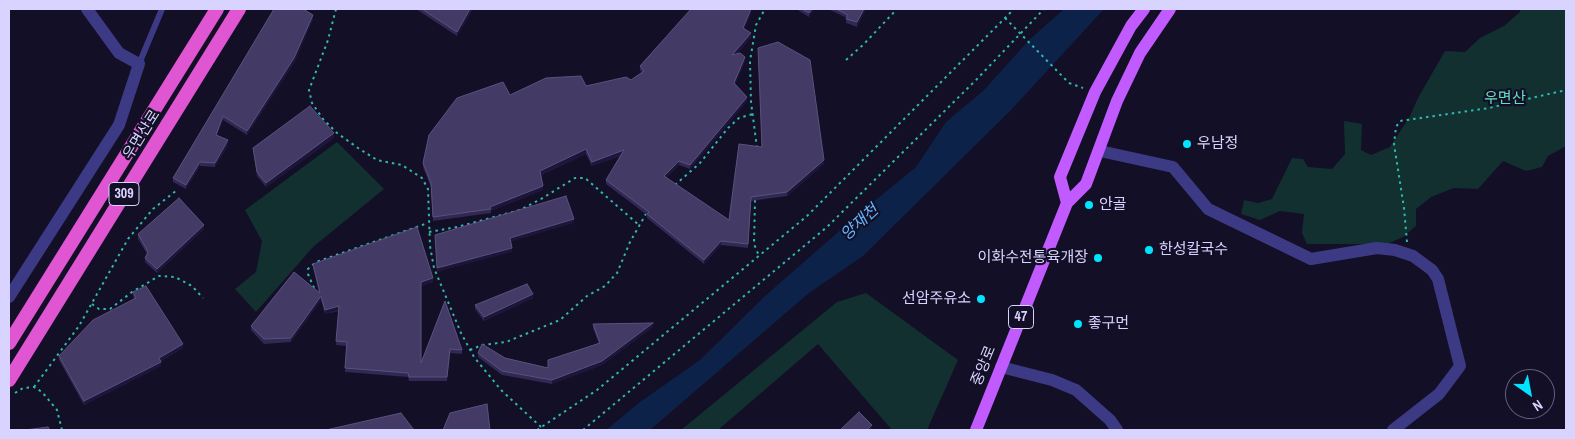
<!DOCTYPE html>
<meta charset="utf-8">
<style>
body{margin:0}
#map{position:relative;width:1575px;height:439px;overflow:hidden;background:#130f26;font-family:"Archivo Narrow",sans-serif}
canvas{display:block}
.frame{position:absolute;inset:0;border:10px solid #d9d4ff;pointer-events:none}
.north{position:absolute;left:1505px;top:369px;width:50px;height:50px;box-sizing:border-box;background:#130f26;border:1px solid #625e7d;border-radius:50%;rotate:147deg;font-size:14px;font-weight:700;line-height:20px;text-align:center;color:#d9d4ff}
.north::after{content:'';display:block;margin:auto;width:18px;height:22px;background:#00e5ff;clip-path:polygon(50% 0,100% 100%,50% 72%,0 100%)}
</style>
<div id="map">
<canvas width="1575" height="439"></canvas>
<div class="frame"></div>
<div class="north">N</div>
</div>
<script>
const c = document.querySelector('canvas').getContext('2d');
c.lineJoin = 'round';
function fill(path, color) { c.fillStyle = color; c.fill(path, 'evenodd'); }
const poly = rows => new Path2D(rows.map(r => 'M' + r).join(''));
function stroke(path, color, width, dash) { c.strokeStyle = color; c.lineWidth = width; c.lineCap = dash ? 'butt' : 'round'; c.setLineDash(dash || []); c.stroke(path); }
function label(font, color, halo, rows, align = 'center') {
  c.font = font + ' "Archivo Narrow","Noto Sans KR",sans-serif'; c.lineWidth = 4.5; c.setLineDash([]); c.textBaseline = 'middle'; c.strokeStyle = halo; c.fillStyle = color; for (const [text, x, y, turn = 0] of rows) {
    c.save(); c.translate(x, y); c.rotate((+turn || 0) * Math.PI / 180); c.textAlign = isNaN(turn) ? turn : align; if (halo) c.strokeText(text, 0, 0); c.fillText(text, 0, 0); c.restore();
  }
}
const green = poly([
 [1520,9,1566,9,1566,146,1548,156,1542,167,1526,171,1503,161,1478,189,1454,188,1431,197,1416,209,1416,226,1403,237,1387,244,1307,244,1302,233,1304,214,1280,211,1260,220,1241,214,1244,200,1258,203,1272,199,1292,158,1303,159,1308,167,1332,169,1345,154,1344,121,1362,124,1361,150,1371,155,1390,147,1410,116,1418,98,1445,51,1465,52,1480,38,1504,26,1520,12],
 [337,142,384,189,313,247,256,312,235,289,256,272,262,241,245,210],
 [866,293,958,360,927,430,892,430,818,344,718,430,681,430,837,302]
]);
const water = poly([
 [1064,9,1104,9,1012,109,863,256,809,293,650,430,606,430,640,402,700,360,765,296,861,212,916,167,946,122,983,91,1029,40]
]);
const path = poly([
 [336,9,328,40,309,90,312,103,323,119,337,133,358,148,377,160,402,165,422,178,428,189,430,246,434,268,461,333,474,357,501,390,541,427],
 [846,60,864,44,897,9],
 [1069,83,1083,88],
 [757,148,751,102,750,61,756,25,765,9],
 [675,185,700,163,728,128,739,118,753,114],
 [755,200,754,244,759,256],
 [429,232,457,227,520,210,541,199,575,178,585,178,639,225],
 [1407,242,1404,208,1394,144,1396,127,1400,121,1489,108,1566,90],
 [314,288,308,274,308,269,316,262,428,223],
 [92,304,99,309,110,309,132,292,159,276,175,277,192,286,203,298],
 [470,350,482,345,506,342,560,320,587,296,605,286,617,273,630,242,647,212],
 [34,387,79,326,128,239,153,209,177,190],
 [15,393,23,388,34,387,42,392,57,410,62,430],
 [537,430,597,390,807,216,1014,9],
 [583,430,827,227,976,80,1044,9]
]);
const service = poly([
 [139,64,162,9]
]);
const minor = poly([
 [1100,151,1173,167,1208,209,1311,259,1377,248,1395,250,1413,256,1432,270,1438,279,1460,366,1439,394,1393,430],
 [9,297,119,125,139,64,119,53,87,9],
 [1001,367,1052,380,1076,390,1110,420,1117,430]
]);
const primary = poly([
 [1067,203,1060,177,1095,92,1131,26,1144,9],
 [976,430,1067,203,1086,184,1117,101,1140,53,1170,9]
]);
const trunk = poly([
 [9,343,217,9],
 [9,380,239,9]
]);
const pathBridge = poly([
 [1005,18,1069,83]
]);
const wall = poly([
 [274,9,313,19,294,63,247,135,223,120,217,135,228,145,215,167,200,166,186,189,173,182,173,178],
 [416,9,473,9,457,36],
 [796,9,814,9,809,17],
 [828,9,866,9,857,27,846,23,847,18],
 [751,13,744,29,751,37,737,54,745,61,735,84,747,101,690,169,679,165,666,178,729,220,739,144,824,164,787,196,751,201,748,248,721,245,704,264,647,218,647,215,606,184,606,180,620,156,592,166,586,154,541,175,543,190,491,211,491,213,433,221,431,187,423,167,423,163,510,95,631,80,642,73,640,70,640,66],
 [334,138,266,187,257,176,253,148],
 [204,229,157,273,145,262,145,258,147,254,138,239,138,234],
 [313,264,433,282,421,286,421,363,445,301,462,350,462,354,450,353,447,381,409,381,408,377,345,372,346,346,336,345,339,311,325,314,321,300,291,342,264,344,251,330,251,326,319,292,313,268],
 [133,292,183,348,161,361,161,366,84,405,59,360,59,356,134,299,133,296],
 [533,298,484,321,475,309,475,305],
 [593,324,653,327,602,365,552,384,502,375,478,357,478,353,505,358,548,368,599,344,593,328]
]);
const shadedWall = poly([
 [470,9,473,9,457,36,457,32],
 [751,9,751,13,743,32,743,28],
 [812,9,814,9,809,17,809,13],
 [864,9,866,9,857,27,857,22],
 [313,15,313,19,294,63,247,135,247,131],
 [751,33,751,37,732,60,732,55],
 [745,57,745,61,734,87,734,83],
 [747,97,747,101,690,169,690,165],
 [223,116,223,120,216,139,216,135],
 [334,133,334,138,266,187,266,183],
 [228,140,228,145,215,167,215,163],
 [586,149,586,154,540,175,540,171],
 [624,150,624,154,592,166,592,162],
 [824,160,824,164,787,196,787,192],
 [679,161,679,165,664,180,664,176],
 [200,162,200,166,186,189,186,185],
 [543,186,543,190,491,211,490,207],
 [574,219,574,223,510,242,510,238],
 [204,225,204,229,157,273,157,269],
 [721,241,721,245,704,264,704,260],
 [512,248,512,252,437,272,437,268],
 [433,278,433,282,421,286,421,282],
 [533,294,533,298,484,321,484,317],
 [321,296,321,300,291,342,291,338],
 [339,306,339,310,325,314,325,310],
 [653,323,653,327,602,365,552,384,552,380],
 [183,344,183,348,159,362,159,358],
 [161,362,161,366,84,405,84,401],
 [872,425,872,430,867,430]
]);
const building = poly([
 [274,9,303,9,313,15,294,58,247,131,223,116,216,135,228,140,215,163,200,162,186,185,173,178,274,9],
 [422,9,470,9,457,32,422,9],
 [691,9,751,9,743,28,751,33,732,55,740,53,745,57,734,83,747,97,690,165,679,161,664,176,729,220,739,144,762,147,758,48,778,42,810,60,824,160,787,192,751,197,748,244,721,241,704,260,647,214,649,212,606,180,624,150,592,162,586,149,540,171,543,186,490,207,491,209,433,217,431,183,423,163,429,135,457,98,503,82,510,95,546,78,581,76,586,86,626,77,631,80,644,71,640,66,691,9],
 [802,9,812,9,809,13,802,9],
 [836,9,864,9,857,22,846,19,848,15,836,9],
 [310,106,334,133,266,183,257,172,253,148,310,106],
 [566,196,574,219,510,238,512,248,437,268,435,235,566,196],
 [179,198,204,225,157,269,145,258,148,252,138,234,179,198],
 [417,227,433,278,421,282,421,363,445,301,462,350,450,349,447,377,409,377,408,373,345,368,347,342,336,341,339,306,325,310,321,296,291,338,264,339,251,326,294,272,320,293,313,264,417,227],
 [527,284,533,294,484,317,475,305,527,284],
 [146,286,183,344,159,358,161,362,84,401,59,356,93,320,136,298,133,292,146,286],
 [653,323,602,361,552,380,502,371,478,353,482,344,505,358,548,368,548,360,600,343,593,324,653,323],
 [487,404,490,430,418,430,443,430,450,413,487,404],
 [859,412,872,425,867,430,840,430,859,412],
 [401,413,414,430,326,430,401,413],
 [48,427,50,430,25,430,48,427]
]);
const markers = [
 [1187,144,5,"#00e5ff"],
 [1089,205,5,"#00e5ff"],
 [1149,250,5,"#00e5ff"],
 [1098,258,5,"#00e5ff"],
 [981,299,5,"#00e5ff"],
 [1078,324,5,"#00e5ff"]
];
const shields = [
 [124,194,30],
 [1021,317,25]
];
const shieldNames = [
 ["309",124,194],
 ["47",1021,317]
];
const parkNames = [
 ["우면산",1505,99]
];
const streetNames = [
 ["우면산로",142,135,-58],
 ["중앙로",984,366,-68]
];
const poiNames = [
 ["우남정",1197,144],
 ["안골",1099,205],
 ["한성칼국수",1159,250],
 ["이화수전통육개장",1088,258,"right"],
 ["선암주유소",971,299,"right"],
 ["좋구먼",1088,324]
];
const waterNames = [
 ["양재천",860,223,-42]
];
fill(green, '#12302f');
fill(water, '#0c2248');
stroke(path, '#2fb8b0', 2, [2.5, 4]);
stroke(service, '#3d3a85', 6);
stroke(minor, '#3d3a85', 12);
stroke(primary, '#c25bff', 12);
stroke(trunk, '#e055d1', 14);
stroke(pathBridge, '#2fb8b0', 2, [2.5, 4]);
fill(wall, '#312854');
fill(shadedWall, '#1d163a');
fill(building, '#433a66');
stroke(building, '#5a527e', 1);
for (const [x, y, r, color] of markers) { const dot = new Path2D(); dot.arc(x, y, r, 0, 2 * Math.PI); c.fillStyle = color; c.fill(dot); stroke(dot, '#130f26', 2); }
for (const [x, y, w] of shields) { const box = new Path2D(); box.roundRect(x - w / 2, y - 11.5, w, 23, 4); c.fillStyle = '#130f26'; c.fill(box); stroke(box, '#d9d4ff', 1); }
label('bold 14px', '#d9d4ff', null, shieldNames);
label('15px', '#5fe0c0', '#130f26', parkNames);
label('15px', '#d9d4ff', '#130f26', streetNames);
label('15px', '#d9d4ff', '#130f26', poiNames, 'left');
label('italic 16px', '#62b6ff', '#130f26', waterNames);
</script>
